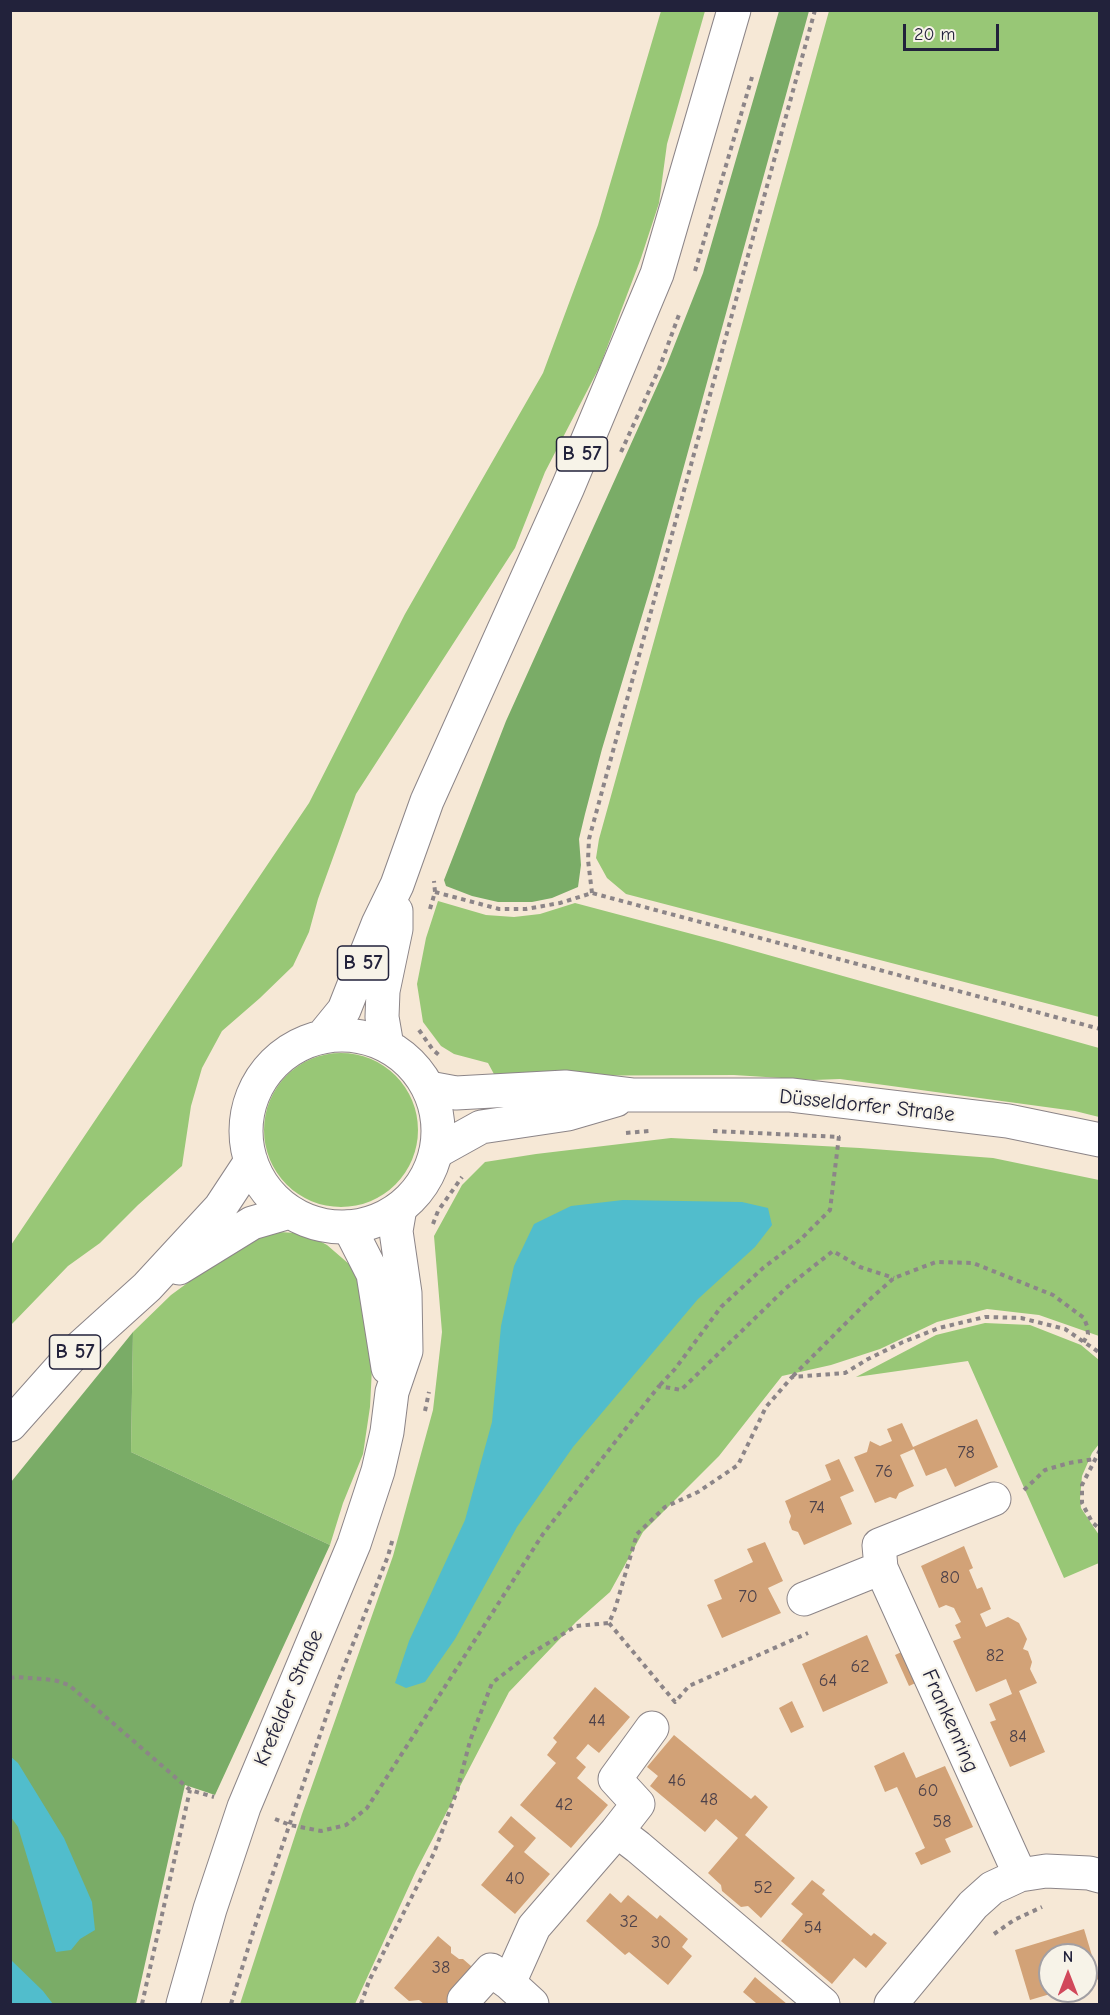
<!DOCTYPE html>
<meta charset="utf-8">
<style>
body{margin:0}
#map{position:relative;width:1110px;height:2015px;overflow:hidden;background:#f6e8d6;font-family:"Comic Neue",sans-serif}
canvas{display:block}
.frame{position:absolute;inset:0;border:12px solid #22223b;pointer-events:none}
.north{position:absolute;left:1038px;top:1943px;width:60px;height:60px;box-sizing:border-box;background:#f7f3e8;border:2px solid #a29fa3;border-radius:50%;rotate:0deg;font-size:16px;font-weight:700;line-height:24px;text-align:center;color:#22223b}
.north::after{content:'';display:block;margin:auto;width:21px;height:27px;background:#d1495b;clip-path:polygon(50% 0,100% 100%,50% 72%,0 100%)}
.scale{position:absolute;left:903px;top:24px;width:96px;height:27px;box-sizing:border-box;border:3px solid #22223b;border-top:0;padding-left:8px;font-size:18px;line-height:21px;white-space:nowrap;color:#22223b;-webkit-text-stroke:4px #f7f3e8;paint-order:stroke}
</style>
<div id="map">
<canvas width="1110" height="2015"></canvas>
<div class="frame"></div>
<div class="north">N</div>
<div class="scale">20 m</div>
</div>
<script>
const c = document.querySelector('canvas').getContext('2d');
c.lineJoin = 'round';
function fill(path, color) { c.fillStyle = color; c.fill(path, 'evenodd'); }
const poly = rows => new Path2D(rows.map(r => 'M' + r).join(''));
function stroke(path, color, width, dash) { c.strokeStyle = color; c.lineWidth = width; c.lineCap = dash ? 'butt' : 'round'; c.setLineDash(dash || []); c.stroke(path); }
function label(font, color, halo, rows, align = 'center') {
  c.font = font + ' "Comic Neue",sans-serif'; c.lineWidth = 4.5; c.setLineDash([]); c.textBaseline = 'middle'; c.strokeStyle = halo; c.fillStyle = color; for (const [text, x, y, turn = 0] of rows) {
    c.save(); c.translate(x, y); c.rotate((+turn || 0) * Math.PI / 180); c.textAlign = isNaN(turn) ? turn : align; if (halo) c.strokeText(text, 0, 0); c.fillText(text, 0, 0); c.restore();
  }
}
const green = poly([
 [661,11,705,11,667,144,659,203,641,258,600,366,545,472,515,548,356,794,318,899,309,932,293,966,260,998,222,1031,202,1068,191,1106,182,1166,138,1205,100,1243,68,1266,11,1325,11,1245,309,803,405,614,543,373,598,225],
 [829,11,1099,11,1099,1017,626,894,607,878,596,858,599,839],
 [438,901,486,915,514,917,540,914,575,903,722,942,1099,1048,1099,1117,1075,1111,840,1079,813,1080,734,1075,495,1076,488,1063,454,1054,441,1046,423,1022,417,984,426,938],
 '264 1130a77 77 0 1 1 154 0a77 77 0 1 1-154 0Z',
 [671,1138,860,1148,993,1158,1099,1180,1099,1336,1039,1315,987,1309,937,1322,880,1349,831,1365,782,1376,719,1456,643,1532,610,1592,576,1622,509,1692,416,1871,355,2004,240,2004,302,1814,393,1556,433,1410,442,1332,434,1236,462,1185,485,1162,536,1154],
 [279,1232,296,1233,314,1238,327,1245,349,1264,358,1277,373,1348,370,1407,363,1454,343,1503,330,1545,131,1452,133,1332,171,1295,227,1254,255,1236],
 [985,1323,1030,1325,1081,1345,1099,1360,1099,1444,1092,1453,1082,1476,1080,1499,1081,1508,1099,1535,1099,1563,1064,1578,968,1361,856,1377,936,1335]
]);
const forest = poly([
 [779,11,809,11,653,579,602,749,585,814,579,839,581,865,578,887,552,898,532,902,498,902,472,896,446,886,444,880,506,721,667,364,703,273],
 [133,1332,131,1452,330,1545,215,1795,185,1785,136,2004,11,2004,11,1482]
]);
const water = poly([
 [623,1200,742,1202,768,1208,772,1225,755,1247,698,1299,573,1447,517,1527,455,1639,425,1682,406,1688,395,1683,409,1641,465,1520,492,1422,501,1326,514,1266,534,1224,571,1206],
 [10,1756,18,1763,64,1838,92,1902,95,1930,80,1939,71,1950,56,1952,18,1827,11,1817],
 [10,1959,43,1991,53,2004,11,2004]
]);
const building = poly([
 [977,1419,998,1467,955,1487,946,1468,926,1476,914,1449,900,1455,914,1486,899,1493,896,1499,890,1497,875,1503,854,1457,867,1452,870,1441,880,1446,892,1441,887,1429,902,1423,913,1447],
 [839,1459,854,1491,840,1497,852,1524,804,1545,798,1532,792,1530,789,1522,791,1516,785,1501,831,1480,825,1465],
 [765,1542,783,1581,768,1588,781,1613,722,1638,707,1605,722,1599,714,1580,753,1562,747,1549],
 [964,1546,973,1568,969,1570,977,1589,982,1587,991,1609,980,1614,986,1627,1008,1617,1019,1623,1027,1639,1023,1649,1028,1651,1032,1662,1030,1669,1037,1683,1019,1691,1045,1752,1010,1767,990,1722,996,1720,989,1704,1012,1694,1006,1679,976,1692,953,1641,961,1638,955,1625,961,1622,954,1608,946,1605,939,1608,921,1566],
 [867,1635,888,1683,823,1712,802,1664],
 [908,1649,922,1680,909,1686,895,1655],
 [595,1687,630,1717,599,1753,588,1744,576,1758,586,1767,577,1778,608,1805,571,1848,520,1805,556,1763,547,1755,557,1742,553,1738],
 [792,1701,804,1727,791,1733,779,1708],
 [674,1735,751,1799,755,1795,768,1807,745,1835,795,1878,761,1918,748,1906,741,1907,722,1891,721,1885,708,1873,738,1838,716,1819,705,1832,650,1786,658,1776,647,1767],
 [904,1752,916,1778,945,1766,973,1827,945,1839,951,1852,921,1865,915,1853,925,1848,897,1787,885,1792,874,1766],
 [511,1816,536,1838,524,1852,550,1874,515,1914,481,1885,514,1846,498,1832],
 [812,1880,825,1890,822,1894,846,1915,871,1936,874,1933,887,1943,866,1968,854,1958,832,1984,781,1941,803,1914,791,1904],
 [610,1893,621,1903,628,1895,657,1919,660,1915,688,1939,682,1947,692,1956,668,1985,629,1952,625,1955,586,1921],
 [1084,1929,1099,1979,1086,1983,1086,1955,1050,1955,1050,1991,1057,1992,1030,2000,1015,1950],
 [438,1936,451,1947,451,1953,459,1959,463,1959,471,1966,472,1970,457,2004,424,2004,419,2000,409,2001,394,1988],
 [755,1977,763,1984,787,2004,755,2004,756,2003,743,1992]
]);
const path = poly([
 [695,271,752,77],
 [621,452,659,369,680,312],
 [435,892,499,909,526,909,560,903,592,893,1100,1029],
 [592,893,588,860,589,839,815,10],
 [430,909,435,892,434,881],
 [419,1030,433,1050,439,1055],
 [713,1131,840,1137],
 [626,1133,649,1131],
 [433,1224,438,1211,462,1177],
 [793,1376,869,1300,894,1278,936,1262,973,1263,1053,1295,1084,1318,1087,1326,1088,1334,1083,1343],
 [660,1385,675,1369,721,1307,763,1268,800,1240,830,1210,839,1136],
 [425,1411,429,1392],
 [1100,1450,1082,1485,1082,1503,1092,1522,1100,1529],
 [1024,1490,1045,1470,1069,1463,1094,1459],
 [609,1623,675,1702,689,1686,808,1633],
 [10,1678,17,1677,54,1680,69,1685,190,1790,214,1797],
 [275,1819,290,1825,321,1831,346,1825,367,1808,543,1534,659,1386,681,1390,786,1288,833,1251,860,1267,894,1278],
 [994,1934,1014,1920,1042,1907],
 [142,2004,190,1790],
 [231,2004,254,1929,339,1679,388,1556,393,1538],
 [361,2004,369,1981,434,1853,457,1791,470,1741,492,1683,527,1656,576,1626,609,1623,615,1609,637,1534,665,1507,698,1492,738,1465,766,1407,792,1377,845,1373,868,1359,903,1342,939,1328,985,1317,1021,1318,1065,1329,1100,1353]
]);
const minor = poly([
 [994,1499,879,1545,881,1568,1020,1875],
 [804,1599,881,1568],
 [617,1831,638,1804,615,1779,652,1728],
 [509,1983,532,2004],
 [464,2000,491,1970,509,1983,534,1927,617,1831,638,1847,823,2004],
 [891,2004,973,1905,992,1888,1020,1875,1046,1871,1089,1873,1100,1876]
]);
const tertiary = poly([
 [349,1227,373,1274,388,1368],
 [183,2004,210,1909,244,1807,354,1544,378,1471,387,1432,392,1392,406,1351,405,1293,396,1231,400,1208]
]);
const secondary = poly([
 [429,1088,456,1093,565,1087,632,1095,791,1095,1008,1121,1100,1140],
 [436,1152,481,1127,568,1114,616,1100]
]);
const primary = poly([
 '246 1131a96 96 0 1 1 192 0a96 96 0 1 1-192 0Z',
 [322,1037,344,1010,378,924,397,885,427,801,568,487,657,274,734,10],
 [387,1046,382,1017,383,991,396,929,396,911],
 [179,1268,252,1223,290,1212],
 [10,1425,75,1352,147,1287,220,1208,251,1161]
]);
const numberNames = [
 ["78",966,1453],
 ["76",884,1472],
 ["74",817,1508],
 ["80",950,1578],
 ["70",748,1597],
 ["82",995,1656],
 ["62",860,1667],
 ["64",828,1681],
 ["44",597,1721],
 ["84",1018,1737],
 ["46",677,1781],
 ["60",928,1791],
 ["48",709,1800],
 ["42",564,1805],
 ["58",942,1822],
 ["40",515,1879],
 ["52",763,1888],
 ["32",629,1922],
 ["54",813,1928],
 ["30",661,1943],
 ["38",441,1968]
];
const shields = [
 [582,454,51],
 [363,963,51],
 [75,1352,51]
];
const shieldNames = [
 ["B 57",582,454],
 ["B 57",363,963],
 ["B 57",75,1352]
];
const streetNames = [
 ["Düsseldorfer Straße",867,1106,6],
 ["Krefelder Straße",289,1698,-67],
 ["Frankenring",950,1721,66]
];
fill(green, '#98c776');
fill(forest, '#7aac67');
fill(water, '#51bdcc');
fill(building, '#d2a277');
stroke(minor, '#8c8588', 35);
stroke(tertiary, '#8c8588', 35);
stroke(secondary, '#8c8588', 35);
stroke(primary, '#8c8588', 35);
stroke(path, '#8c8588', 4, [4.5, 4.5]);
stroke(minor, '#fff', 33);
stroke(tertiary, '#fff', 33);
stroke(secondary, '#fff', 33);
stroke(primary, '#fff', 33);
label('18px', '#4e424a', null, numberNames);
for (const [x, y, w] of shields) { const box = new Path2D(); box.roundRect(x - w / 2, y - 17, w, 34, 4.5); c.fillStyle = '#f7f3e8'; c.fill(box); stroke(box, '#22223b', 1.5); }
label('bold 20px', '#22223b', null, shieldNames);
label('21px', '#22223b', '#f7f3e8', streetNames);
</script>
